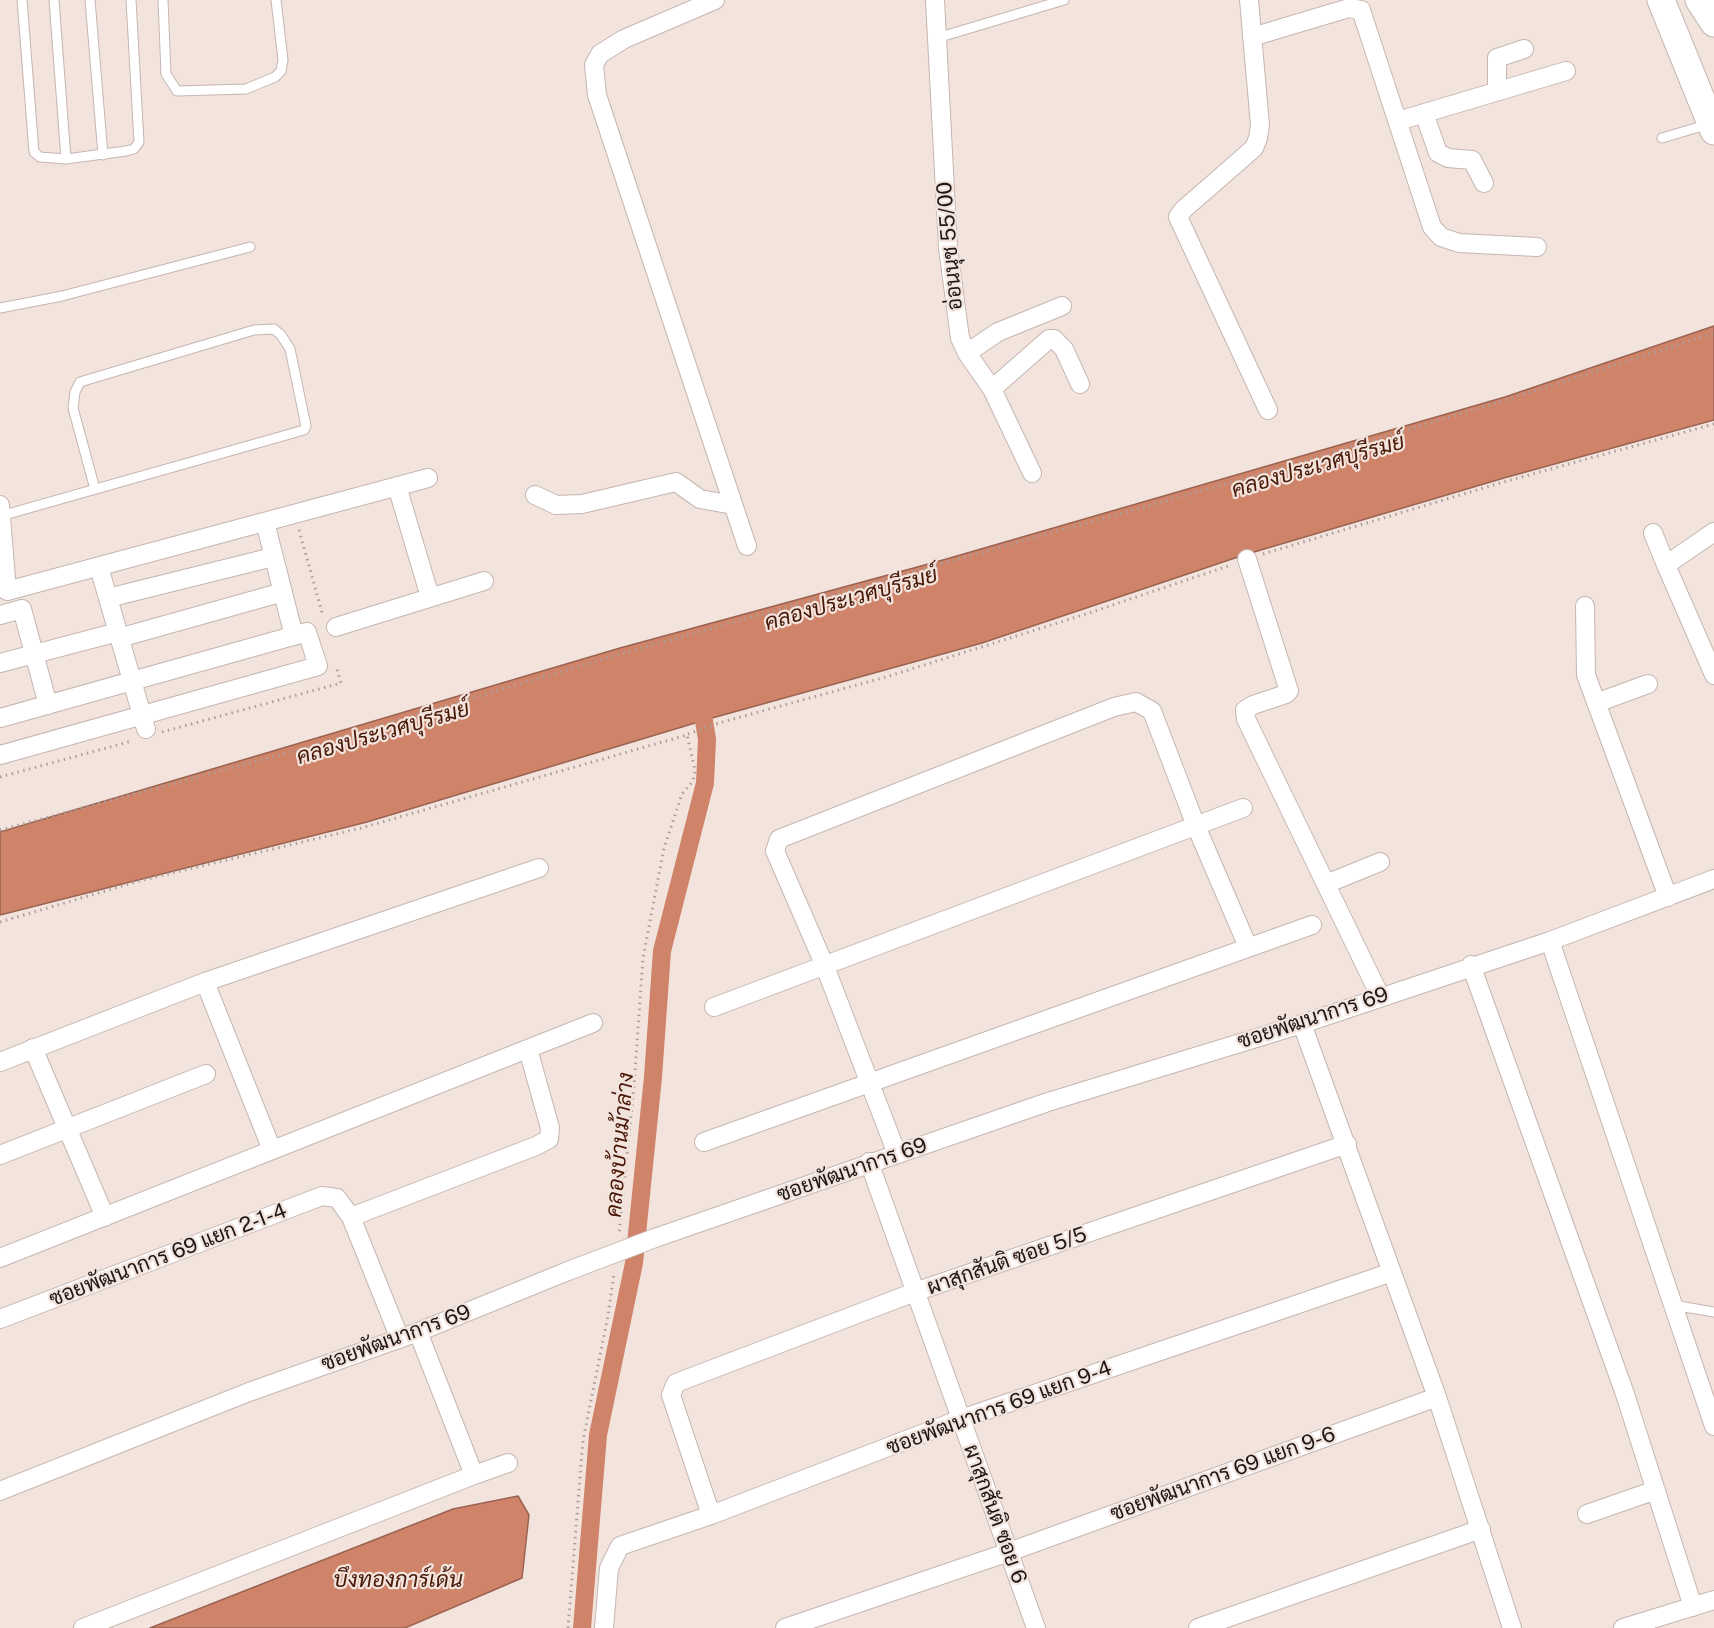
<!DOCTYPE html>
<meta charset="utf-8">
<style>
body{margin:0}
canvas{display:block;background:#f3e3dd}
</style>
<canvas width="1714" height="1628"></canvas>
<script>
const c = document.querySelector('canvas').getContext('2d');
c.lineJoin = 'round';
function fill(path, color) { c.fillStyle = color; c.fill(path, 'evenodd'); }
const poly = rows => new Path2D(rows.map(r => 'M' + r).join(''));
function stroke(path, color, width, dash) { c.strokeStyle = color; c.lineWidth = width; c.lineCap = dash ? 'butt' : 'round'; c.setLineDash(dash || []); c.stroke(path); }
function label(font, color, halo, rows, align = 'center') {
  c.font = font + ' "Public Sans",Sarabun,sans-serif'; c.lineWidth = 4.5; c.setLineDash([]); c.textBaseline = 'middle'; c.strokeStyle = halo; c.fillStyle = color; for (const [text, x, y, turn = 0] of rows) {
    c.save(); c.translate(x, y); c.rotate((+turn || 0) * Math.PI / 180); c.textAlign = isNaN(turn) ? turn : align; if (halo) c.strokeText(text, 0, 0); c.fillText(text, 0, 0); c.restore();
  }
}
const water = poly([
 [1714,326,1714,420,1504,478,1244,555,982,643,705,720,367,822,0,915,0,832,620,648,943,560,1505,397,1714,326],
 [518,1496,529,1515,522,1578,405,1628,150,1628,453,1509,518,1496]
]);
const canal = poly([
 [582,1628,598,1435,634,1263,653,1077,662,951,705,783,707,739,700,697]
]);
const path = poly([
 [299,530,323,616],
 [1263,554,1507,481,1714,424],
 [162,732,341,683,336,666],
 [688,734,719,723,886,677,1083,615,1231,565],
 [0,777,132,741],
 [0,830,305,748,620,654,1236,481,1506,400,1714,333],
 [0,922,139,881,361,828,687,735,695,770,693,781,682,794,664,848,643,958,634,1086,619,1233],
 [568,1628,583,1440,608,1316,614,1273]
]);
const lane = poly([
 [22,0,34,152,40,157,66,159,126,151,134,149,139,142,131,0],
 [54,0,66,159],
 [90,0,103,155],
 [163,0,166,74,177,91,246,89,275,77,281,71,283,60,276,0],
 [937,38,1064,0],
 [1662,138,1709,124],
 [0,308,62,296,250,247],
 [1,516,304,430,306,426,290,349,281,335,274,329,254,330,80,382,75,392,73,408,95,489],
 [1673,1305,1714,1312]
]);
const street = poly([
 [715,0,624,39,600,54,594,65,597,95,747,546],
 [935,0,948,248,960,338,967,353,992,389,1032,473],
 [1249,0,1260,125,1258,138,1254,148,1183,210,1178,217,1268,410],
 [1252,37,1349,8,1361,10,1432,227,1441,237,1459,243,1537,247],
 [1497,91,1497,58,1524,49],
 [1424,113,1438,153,1448,158,1472,160,1484,183],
 [1398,121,1566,71],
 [967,353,998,332,1062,306],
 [992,389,1049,339,1054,339,1064,349,1080,384],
 [397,486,430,597],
 [535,495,556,505,582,504,676,482,700,499,733,505],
 [0,505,7,591,428,478],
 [265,522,294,636],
 [1714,532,1666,565,1714,675],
 [1653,533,1666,565],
 [1247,559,1289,691,1286,694,1253,705,1245,710,1246,719,1380,996],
 [99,567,146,729],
 [108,598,273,557],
 [1585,606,1586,675,1668,897],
 [0,615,22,609,48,705],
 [336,627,484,581],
 [119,638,283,592],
 [0,663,118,632],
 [1596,703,1648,684],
 [0,718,307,632,318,666,0,755],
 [1326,884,1380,862],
 [1550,941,1714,1426],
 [1471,965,1625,1394,1693,1607],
 [205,982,272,1150],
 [714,1007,1243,808],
 [1302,1024,1437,1397,1512,1628],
 [33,1048,105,1217],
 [0,1062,205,982,539,868],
 [704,1142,1312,925],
 [897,1154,824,964,775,851,779,839,1114,707,1136,702,1152,711,1196,826,1248,947],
 [0,1155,206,1074],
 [869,1162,1036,1628],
 [351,1217,536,1146,549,1139,550,1128,528,1049],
 [655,1238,1048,1102,1302,1024,1550,941,1714,879],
 [0,1258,593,1023],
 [0,1319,322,1196,337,1198,351,1217,400,1339],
 [418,1332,474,1475,508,1463],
 [0,1491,249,1392,418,1332,568,1271],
 [1587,1514,1656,1490],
 [711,1515,671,1395,676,1383,915,1292,1347,1144],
 [83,1628,474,1475],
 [604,1628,609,1568,620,1546,711,1515,961,1419,1392,1272],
 [785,1628,1009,1552,1437,1397],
 [1198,1628,1481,1529],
 [1623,1628,1714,1600]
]);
const primary = poly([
 [1661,0,1714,131],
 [1699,0,1714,23]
]);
const streetBridge = poly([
 [568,1271,655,1238]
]);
const streetNames = [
 ["อ่อนนุช 55/00",950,246,-95],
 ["ซอยพัฒนาการ 69",1313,1018,-18],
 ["ซอยพัฒนาการ 69",852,1170,-19],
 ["ซอยพัฒนาการ 69 แยก 2-1-4",168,1255,-21],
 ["ผาสุกสันติ ซอย 5/5",1007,1261,-19],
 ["ซอยพัฒนาการ 69",396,1338,-20],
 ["ซอยพัฒนาการ 69 แยก 9-4",999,1408,-20],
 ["ซอยพัฒนาการ 69 แยก 9-6",1223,1474,-20],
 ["ผาสุกสันติ ซอย 6",995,1514,70]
];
const waterNames = [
 ["คลองประเวศบุรีรมย์",1318,466,-16],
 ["คลองประเวศบุรีรมย์",851,599,-16],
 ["คลองประเวศบุรีรมย์",383,733,-16],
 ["คลองบ้านม้าล่าง",620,1145,-85],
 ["บึงทองการ์เด้น",398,1580]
];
fill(water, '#cf846a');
stroke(water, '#9a6351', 1.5);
stroke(canal, '#cf846a', 18);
stroke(lane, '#c5b6b1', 11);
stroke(street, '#c5b6b1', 20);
stroke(primary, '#c5b6b1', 29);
stroke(path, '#ab9e9a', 3, [1.5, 4.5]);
stroke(lane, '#fff', 9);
stroke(street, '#fff', 18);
stroke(primary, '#fff', 27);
stroke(streetBridge, '#c5b6b1', 20, []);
stroke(streetBridge, '#fff', 18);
label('21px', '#1d1716', '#f3e3dd', streetNames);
label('italic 22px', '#491907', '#f3e3dd', waterNames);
</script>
